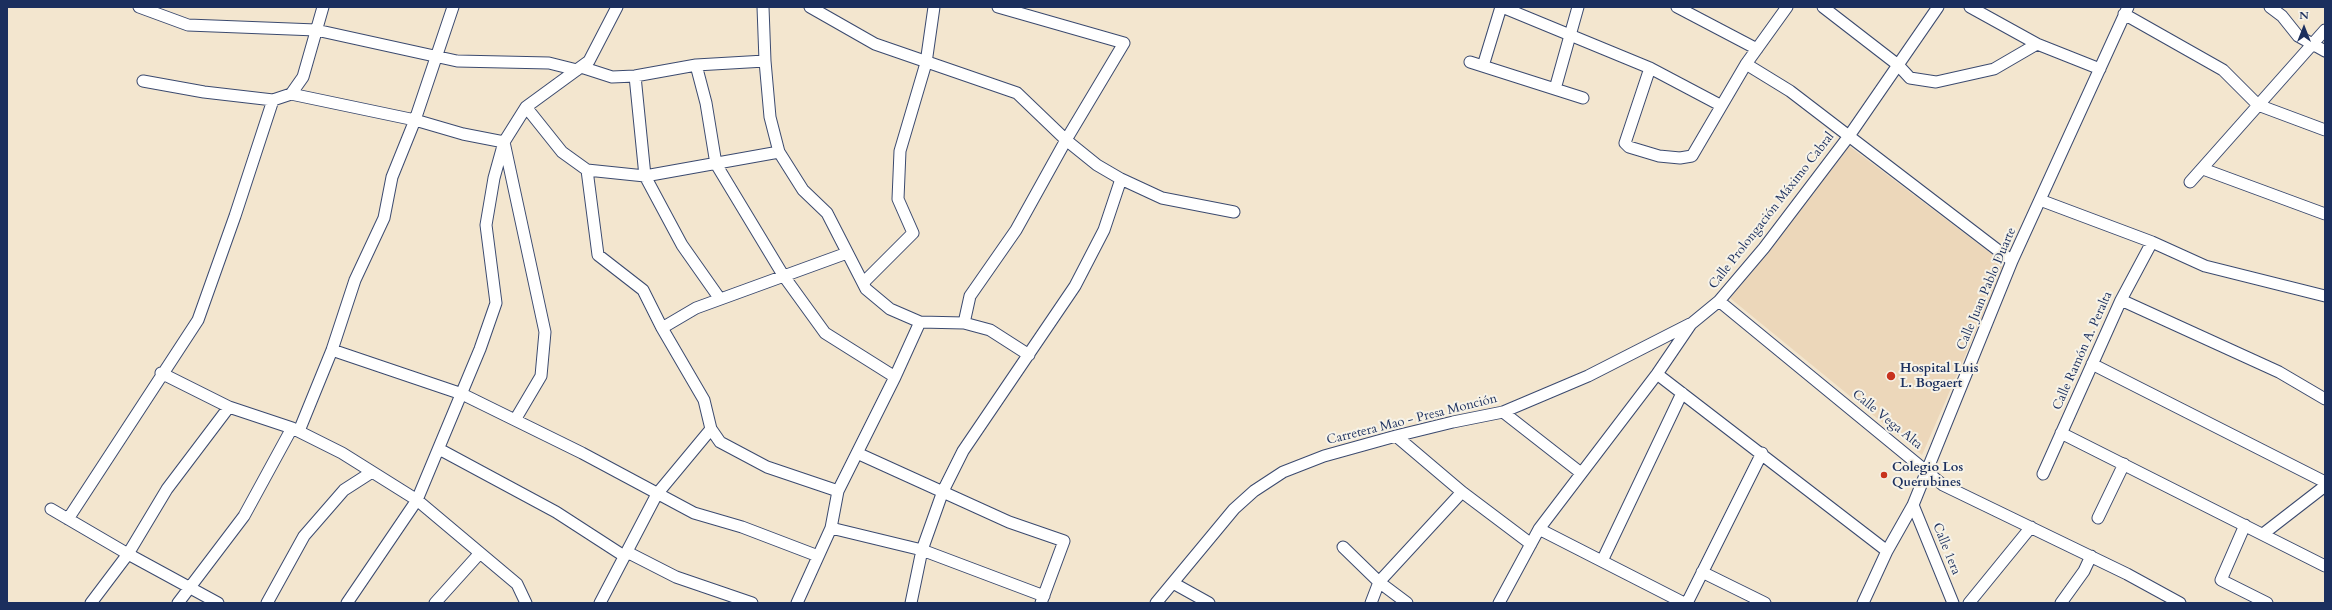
<!DOCTYPE html>
<meta charset="utf-8">
<style>
body{margin:0}
#map{position:relative;width:2332px;height:610px;overflow:hidden;background:#f3e6cf;font-family:Cardo,serif}
canvas{display:block}
.frame{position:absolute;inset:0;border:8px solid #1b2f5e;pointer-events:none}
.north{position:absolute;left:2284px;top:8px;width:40px;height:40px;-webkit-text-stroke:3px #f7f3e8;paint-order:stroke;rotate:0deg;font-size:11px;font-weight:700;line-height:16px;text-align:center;color:#1b2f5e}
.north::after{content:'';display:block;margin:auto;width:14px;height:18px;background:#1b2f5e;clip-path:polygon(50% 0,100% 100%,50% 72%,0 100%)}
</style>
<div id="map">
<canvas width="2332" height="610"></canvas>
<div class="frame"></div>
<div class="north">N</div>
</div>
<script>
const c = document.querySelector('canvas').getContext('2d');
c.lineJoin = 'round';
function fill(path, color) { c.fillStyle = color; c.fill(path, 'evenodd'); }
const poly = rows => new Path2D(rows.map(r => 'M' + r).join(''));
function stroke(path, color, width, dash) { c.strokeStyle = color; c.lineWidth = width; c.lineCap = dash ? 'butt' : 'round'; c.setLineDash(dash || []); c.stroke(path); }
function label(font, color, halo, rows, align = 'center') {
  c.font = font + ' Cardo,serif'; c.lineWidth = 4; c.setLineDash([]); c.textBaseline = 'middle'; c.strokeStyle = halo; c.fillStyle = color; for (const [text, x, y, turn = 0] of rows) {
    c.save(); c.translate(x, y); c.rotate((+turn || 0) * Math.PI / 180); c.textAlign = isNaN(turn) ? turn : align; if (halo) c.strokeText(text, 0, 0); c.fillText(text, 0, 0); c.restore();
  }
}
const built = poly([
 [1849,146,2005,264,1922,455,1730,298]
]);
const minor = poly([
 [139,7,188,25,316,30,457,61,549,63,577,70],
 [763,7,765,61,770,117,779,152,803,190,827,213,866,289,890,309,920,322,964,323,990,330,1029,355],
 [810,7,875,44,1017,93,1066,140,1097,165,1121,179,1162,198,1234,212],
 [1502,7,1650,68,1720,105],
 [1677,7,1757,49],
 [1823,7,1898,65,1910,78,1936,82,1994,69,2037,44],
 [1970,7,2037,44,2100,69],
 [2270,7,2282,16,2298,36,2325,51],
 [2124,14,2223,70,2258,105,2325,130],
 [1470,62,1583,98],
 [1746,64,1790,91,2012,261],
 [696,65,706,103,716,164,783,275,825,333,895,377],
 [1483,66,1501,7],
 [581,67,612,77,635,76,696,65,765,61],
 [1650,68,1625,143,1629,147,1659,156,1680,158,1692,156,1746,64,1787,7],
 [635,76,645,176,682,245,720,299],
 [143,81,204,92,273,100,291,94,415,120,463,134,504,142,545,332,541,376,515,420],
 [1555,89,1578,7],
 [291,94,303,77,323,7],
 [526,107,562,152,587,170,645,176,779,152],
 [2203,169,2325,214],
 [587,170,598,255,643,290,662,328,704,400,711,429,720,442,767,467,838,491],
 [2190,182,2325,30],
 [2040,200,2152,242,2205,266,2325,296],
 [863,283,913,233,898,199,900,151,926,63,934,7],
 [2121,300,2279,372,2325,399],
 [1719,301,1943,485,2127,574,2180,603],
 [964,323,970,296,1016,230,1066,140,1124,43,998,7],
 [662,328,696,308,847,253],
 [332,350,462,394,582,453,694,513,742,527,818,556],
 [2092,364,2325,482],
 [161,373,229,407,292,428,342,453,417,500,517,584,526,603],
 [1657,374,1887,551],
 [1503,412,1581,473],
 [299,431,332,350,355,280,384,218,392,177,415,120,453,7],
 [2061,433,2325,566],
 [1396,436,1462,492,1531,544],
 [439,449,556,512,624,556],
 [857,453,1009,522,1064,541,1041,603],
 [2043,474,2121,300,2152,242],
 [1913,505,1953,603],
 [51,509,128,554,218,603],
 [2098,518,2124,464],
 [68,519,198,320,235,216,273,100],
 [2245,525,2221,580,2267,603],
 [831,528,922,550,1044,596],
 [1539,529,1684,603],
 [2263,534,2325,486],
 [1343,547,1379,582,1407,603],
 [627,552,676,577,752,603],
 [1602,561,1682,393],
 [1702,572,1765,603],
 [1173,583,1209,603],
 [91,603,128,554,167,489,229,407],
 [178,603,244,516,292,428],
 [267,603,304,536,344,490,372,472],
 [347,603,417,500,480,349,496,303,486,225,494,178,504,142,526,107,589,61,617,7],
 [435,603,480,553],
 [600,603,657,494,711,429],
 [797,603,831,528,838,491,895,377,920,322],
 [911,603,922,550,943,491,963,451,1075,286,1104,230,1121,179],
 [1156,603,1234,509,1254,491,1283,472,1324,456,1396,436,1453,422,1503,412,1588,376,1690,324],
 [1371,603,1379,582,1462,492],
 [1499,603,1539,529,1657,374,1691,324,1719,301,1764,248,1849,136,1938,7],
 [1687,603,1762,453],
 [1863,603,1887,551,1913,505,2012,261,2128,7],
 [1969,603,2031,527],
 [2061,603,2084,571,2091,556]
]);
const markers = [
 [1891,376,5,"#c8321e"],
 [1884,475,4,"#c8321e"]
];
const streetNames = [
 ["Calle Prolongación Máximo Cabral",1772,211,-52],
 ["Calle Juan Pablo Duarte",1987,289,-67],
 ["Calle Ramón A. Peralta",2083,351,-66],
 ["Carretera Mao - Presa Monción",1412,420,-14],
 ["Calle Vega Alta",1887,420,39],
 ["Calle 1era",1946,549,68]
];
const poiNames = [
 ["Hospital Luis",1900,369],
 ["L. Bogaert",1900,384],
 ["Colegio Los",1892,468],
 ["Querubines",1892,483]
];
fill(built, '#ecd7ba');
stroke(minor, '#3b4a6f', 13);
stroke(minor, '#fff', 11);
for (const [x, y, r, color] of markers) { const dot = new Path2D(); dot.arc(x, y, r, 0, 2 * Math.PI); c.fillStyle = color; c.fill(dot); stroke(dot, '#f7f3e8', 1.5); }
label('13px', '#1b2f5e', '#f7f3e8', streetNames);
label('bold 13px', '#1b2f5e', '#f7f3e8', poiNames, 'left');
</script>
